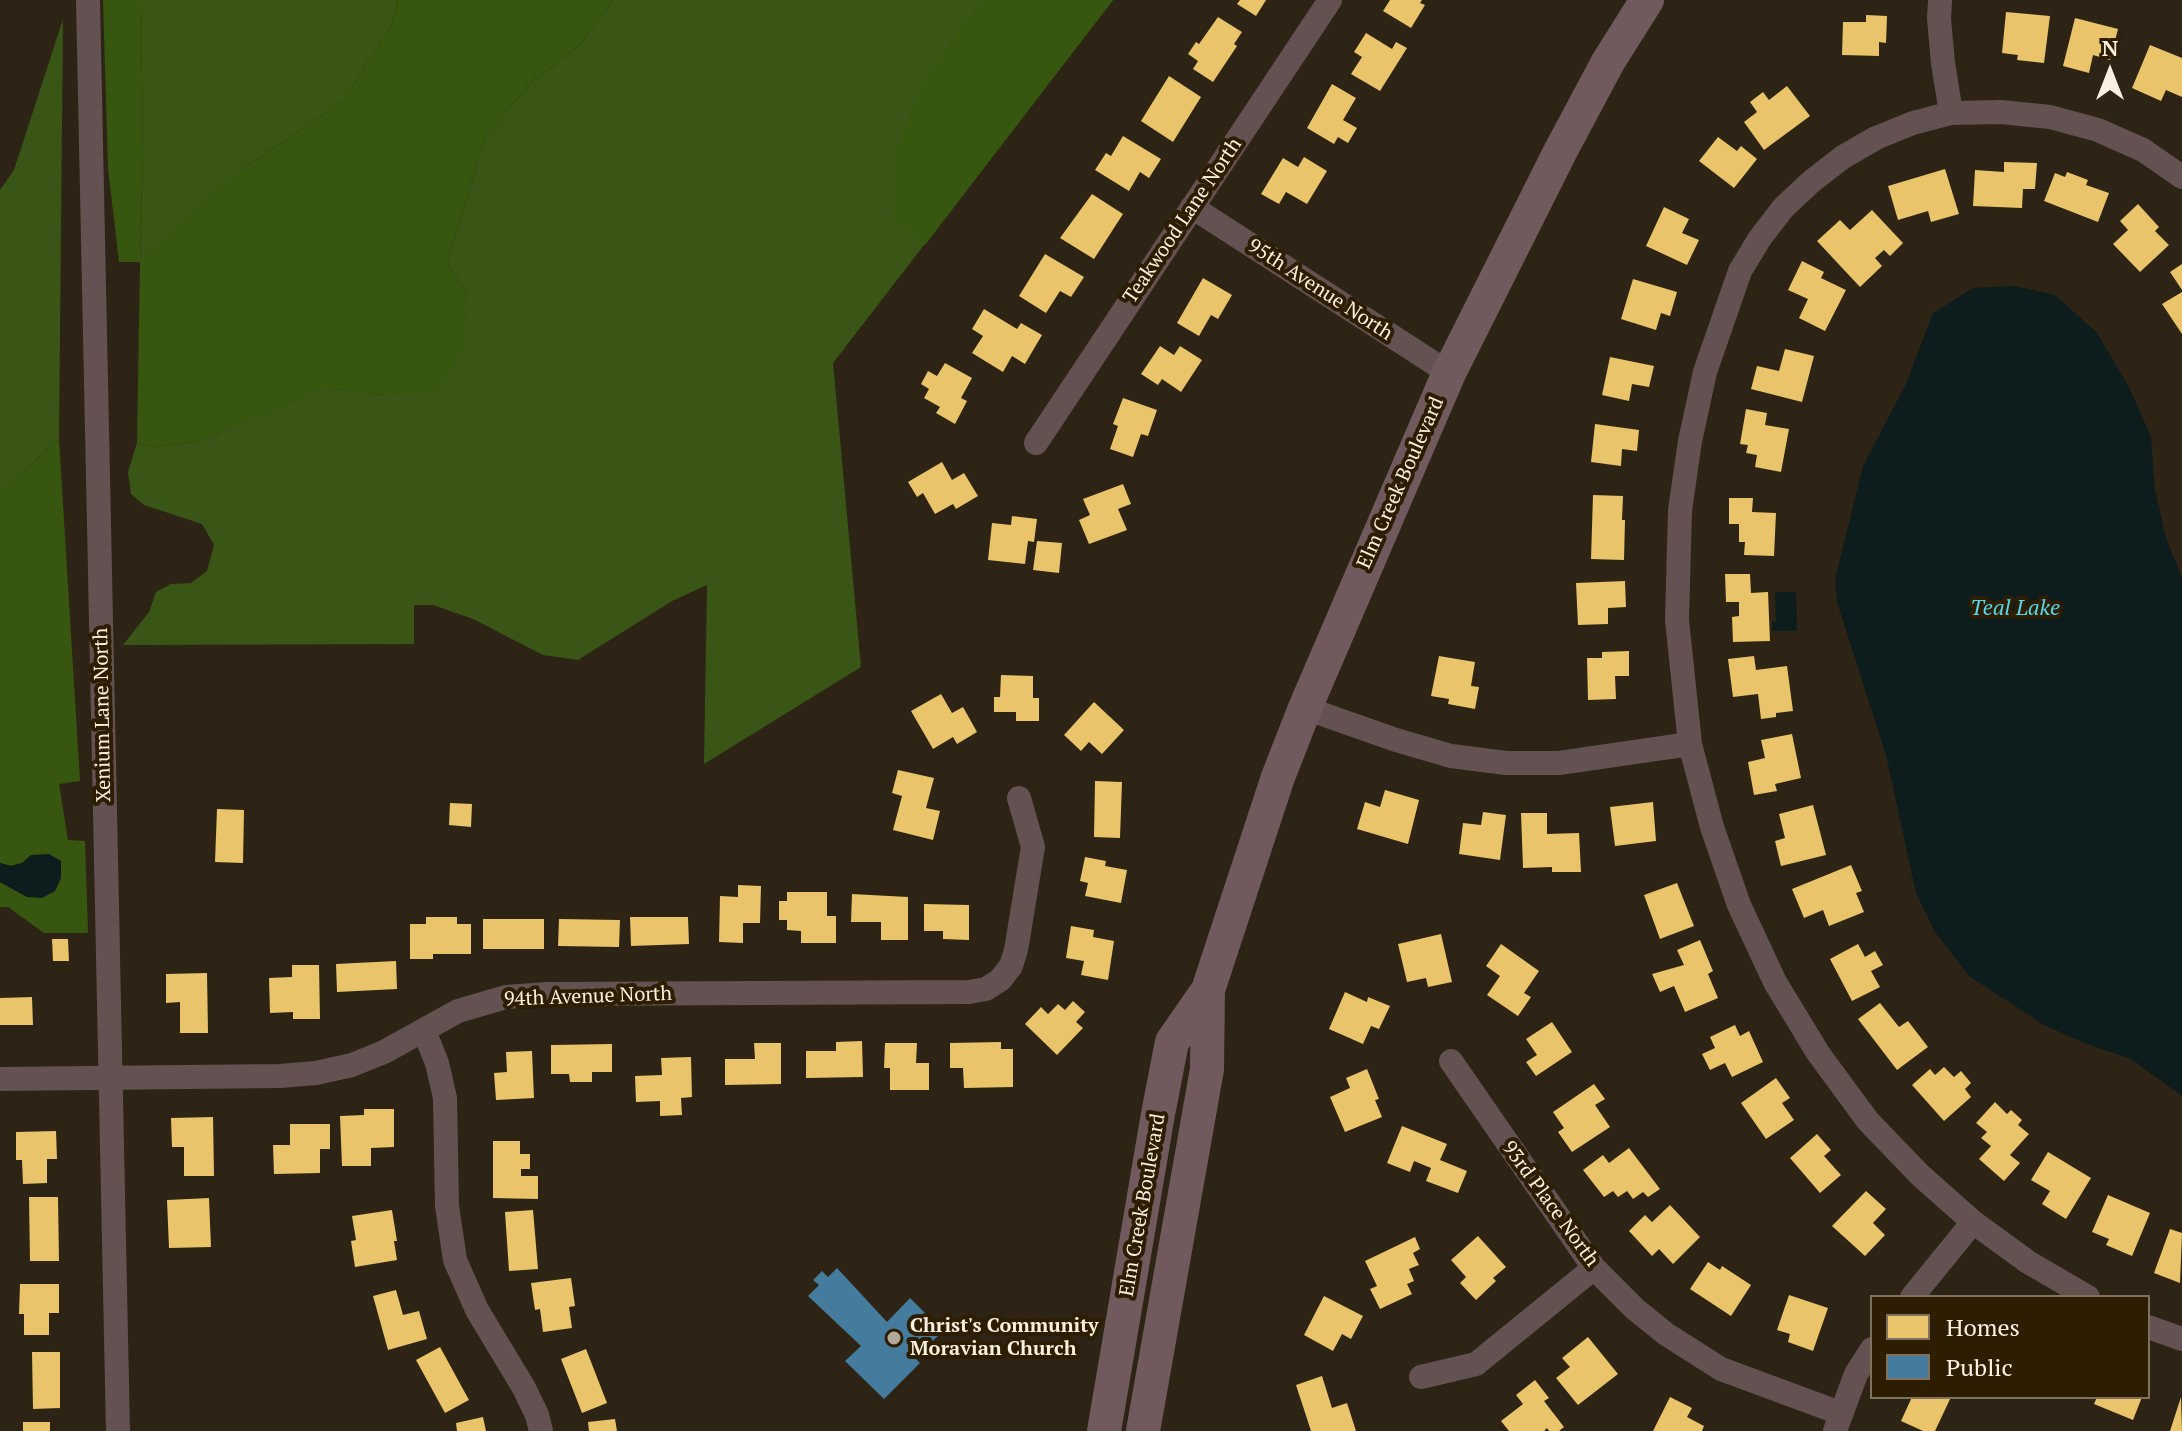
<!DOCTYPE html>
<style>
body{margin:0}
#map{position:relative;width:2182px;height:1431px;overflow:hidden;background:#2d2415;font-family:"PT Serif",serif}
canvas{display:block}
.legend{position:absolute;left:1870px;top:1295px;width:280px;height:104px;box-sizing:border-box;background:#2d1d02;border:2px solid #7f715b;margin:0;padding:10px 14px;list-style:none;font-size:24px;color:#faefe0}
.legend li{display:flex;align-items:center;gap:16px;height:40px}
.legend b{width:40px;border:2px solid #7f715b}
.north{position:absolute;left:2070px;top:32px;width:80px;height:80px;-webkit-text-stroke:6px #2d1d02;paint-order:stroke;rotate:0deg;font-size:22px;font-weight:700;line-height:32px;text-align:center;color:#faefe0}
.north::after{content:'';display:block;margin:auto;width:28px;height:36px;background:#faefe0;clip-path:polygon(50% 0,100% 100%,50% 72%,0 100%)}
</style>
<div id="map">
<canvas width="2182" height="1431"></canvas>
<ul class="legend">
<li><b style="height:22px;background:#e9c46a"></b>Homes</li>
<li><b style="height:22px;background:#457b9d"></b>Public</li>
</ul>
<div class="north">N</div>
</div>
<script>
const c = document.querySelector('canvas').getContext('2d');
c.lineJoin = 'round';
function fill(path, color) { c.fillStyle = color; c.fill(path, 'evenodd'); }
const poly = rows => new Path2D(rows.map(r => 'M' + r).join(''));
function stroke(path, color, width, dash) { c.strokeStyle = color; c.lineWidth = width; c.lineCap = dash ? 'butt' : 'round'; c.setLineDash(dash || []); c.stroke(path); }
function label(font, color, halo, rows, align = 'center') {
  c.font = font + ' "PT Serif",serif'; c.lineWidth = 8; c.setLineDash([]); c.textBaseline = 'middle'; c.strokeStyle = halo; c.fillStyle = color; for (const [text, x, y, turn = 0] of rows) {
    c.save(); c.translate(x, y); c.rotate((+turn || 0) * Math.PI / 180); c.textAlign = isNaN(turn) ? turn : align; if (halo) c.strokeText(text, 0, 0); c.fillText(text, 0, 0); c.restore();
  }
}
const green = poly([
 [141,0,398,0,391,26,343,101,241,170,140,262,143,156],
 [614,0,1113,0,833,363,861,667,704,764,707,585,672,601,578,660,543,655,473,619,433,605,414,605,414,644,123,645,149,612,156,592,171,584,191,583,207,571,214,545,202,524,144,505,131,494,128,472,137,443,152,447,197,442,324,387,386,395,467,293,447,264,487,133,533,81,579,46],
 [63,19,59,439,0,492,0,190,14,170]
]);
const forest = poly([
 [103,0,141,0,143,156,140,261,241,170,343,101,391,26,398,0,614,0,579,46,533,81,487,133,447,264,467,293,465,349,436,392,386,395,324,388,197,442,152,447,137,443,140,262,119,262,108,168],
 [985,0,1113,0,925,245,893,216,896,149,926,77,969,18],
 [59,439,80,781,59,784,68,840,85,841,88,933,44,933,8,907,0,907,0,882,27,897,22,863,11,866,0,863,0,492]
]);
const water = poly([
 [2014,286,2055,295,2097,333,2129,387,2151,437,2155,490,2166,538,2182,578,2182,1096,2131,1059,2087,1044,2044,1025,1969,976,1935,932,1916,893,1886,755,1837,602,1835,580,1863,466,1906,384,1933,313,1973,288],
 [1775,592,1796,592,1797,631,1772,631,1772,622,1776,621],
 [49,854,61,861,61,878,55,891,42,898,27,897,0,882,0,863,11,866,22,863,31,855]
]);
const homes = poly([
 [1240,0,1266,0,1256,16,1237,4],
 [1390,0,1422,0,1420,3,1425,5,1411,28,1383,11],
 [2006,12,2050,16,2044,63,2017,60,2018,55,2002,53],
 [1866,15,1887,16,1886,43,1879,42,1879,56,1842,55,1843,22,1866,22],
 [1218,17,1242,32,1234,44,1237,46,1213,82,1193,69,1198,61,1188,54,1196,42,1199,44],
 [2075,18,2118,29,2110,60,2093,55,2089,73,2063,66],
 [1366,33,1392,49,1396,42,1407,48,1380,91,1351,74,1362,57,1354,52],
 [2150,45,2182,58,2182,97,2166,90,2161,101,2132,88],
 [1169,76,1201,97,1173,142,1141,121],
 [1332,84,1356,98,1343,120,1357,128,1348,143,1338,137,1334,144,1307,128],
 [1787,86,1810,116,1764,150,1744,122,1757,112,1750,102,1763,92,1769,100],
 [1123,136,1161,159,1149,178,1140,172,1129,191,1095,170,1106,153,1111,156],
 [1718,137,1737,151,1741,146,1757,159,1734,188,1699,161],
 [1304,157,1327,171,1307,204,1286,192,1279,204,1261,194,1283,158,1298,167],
 [2004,162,2037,163,2035,189,2023,189,2022,208,1973,206,1975,170,2004,172],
 [1945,169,1959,214,1931,222,1928,211,1898,220,1888,186],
 [2067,172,2088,180,2086,185,2109,193,2098,222,2044,201,2055,173,2065,177],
 [1092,194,1123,214,1094,259,1060,238],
 [2138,204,2159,227,2155,231,2169,245,2140,272,2113,244,2128,230,2120,221],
 [1664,207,1689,219,1682,233,1699,240,1687,265,1646,246],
 [1872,210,1903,243,1890,256,1884,250,1875,258,1882,266,1860,287,1817,241,1840,220,1850,230],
 [1045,254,1084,277,1071,297,1060,291,1046,313,1019,296],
 [1802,261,1824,272,1821,278,1846,290,1825,331,1799,318,1808,299,1788,290],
 [2182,264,2182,290,2170,272],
 [1203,278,1232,295,1218,319,1211,315,1199,336,1177,323],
 [1633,279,1677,292,1670,316,1661,313,1656,330,1621,319],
 [2182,292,2182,334,2162,304],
 [984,309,1017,329,1021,323,1042,335,1025,364,1012,356,1003,372,972,353,983,336,972,329],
 [1160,346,1174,355,1180,346,1202,360,1181,392,1162,379,1158,385,1141,374],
 [1785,349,1814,356,1802,402,1751,389,1757,366,1779,371],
 [1610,357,1654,366,1649,387,1632,384,1629,401,1602,395],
 [945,363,972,378,961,398,967,401,955,424,936,413,940,407,924,398,929,389,921,384,928,371,937,376],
 [1123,398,1157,410,1148,436,1141,434,1133,457,1110,449,1118,426,1113,424],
 [1746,409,1767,413,1765,425,1789,429,1781,472,1755,467,1757,455,1746,453,1748,445,1740,444],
 [1595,424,1639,430,1637,451,1622,449,1621,466,1591,462],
 [942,462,952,480,964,473,978,496,956,509,953,504,935,514,923,493,917,497,908,482],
 [1123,484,1131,504,1118,509,1127,530,1089,544,1079,520,1090,515,1083,499],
 [1593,495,1623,496,1622,520,1625,520,1624,560,1591,559],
 [1729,498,1753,498,1752,512,1776,513,1774,556,1744,555,1745,542,1739,542,1739,524,1729,524],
 [1012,516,1037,519,1034,542,1028,541,1025,564,988,560,992,523,1011,525],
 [1037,541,1062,543,1059,573,1033,570],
 [1725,574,1750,574,1751,593,1768,592,1770,641,1733,642,1732,617,1739,616,1739,602,1726,602],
 [1625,581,1626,607,1608,608,1608,624,1578,625,1576,583],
 [1629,651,1629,676,1615,676,1616,699,1588,700,1587,658,1602,658,1602,652],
 [1439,656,1475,662,1471,686,1479,687,1475,709,1448,704,1449,699,1431,696],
 [1754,656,1756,670,1787,666,1793,711,1776,713,1776,717,1761,719,1758,694,1733,697,1728,659],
 [1001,675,1033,676,1033,698,1039,698,1039,721,1016,721,1016,712,994,712,994,697,1000,697],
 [941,694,952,713,963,707,977,732,957,744,953,737,933,749,911,711],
 [1094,702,1124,730,1102,754,1089,742,1081,751,1064,735],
 [1792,734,1801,778,1775,784,1777,791,1754,795,1748,762,1765,758,1761,740],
 [898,770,934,778,926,808,940,811,933,840,893,830,902,796,892,793],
 [1095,781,1122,782,1120,838,1094,837],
 [1385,790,1419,800,1408,844,1357,829,1365,802,1380,807],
 [1653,802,1656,841,1615,846,1610,807],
 [450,803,472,804,471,827,449,825],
 [1813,805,1826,855,1781,866,1775,841,1785,838,1779,814],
 [217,809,244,810,243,863,215,862],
 [1483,812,1506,815,1500,860,1459,854,1463,823,1481,825],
 [1521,813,1547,813,1547,834,1579,833,1581,872,1552,872,1552,867,1523,868],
 [1085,857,1106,861,1105,866,1127,870,1121,903,1085,896,1088,883,1080,881],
 [1851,865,1862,891,1856,893,1864,912,1829,926,1823,910,1804,918,1792,889],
 [1677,883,1694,926,1660,939,1644,895],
 [738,885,761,886,760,923,743,923,743,943,719,942,720,896,738,897],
 [787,892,827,892,827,916,836,916,836,943,801,943,801,931,787,930,787,920,779,920,779,901,787,901],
 [852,894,908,897,908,940,881,940,881,922,851,922],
 [924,904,969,905,969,940,943,939,943,931,924,931],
 [426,917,457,917,457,924,471,924,471,954,433,954,433,959,410,959,410,924,426,924],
 [630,917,688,917,689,944,631,946],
 [483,919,544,919,544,949,483,949],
 [559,919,620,920,619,947,558,946],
 [1071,926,1094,930,1093,937,1114,941,1108,980,1081,975,1084,961,1066,958],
 [1441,934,1452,982,1428,987,1426,978,1407,982,1398,944],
 [52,939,68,939,69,961,53,961],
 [1700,940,1713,971,1708,974,1718,998,1685,1012,1674,986,1660,992,1652,974,1684,965,1677,950],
 [1501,944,1539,971,1524,993,1531,997,1518,1016,1487,995,1500,976,1486,966],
 [1858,944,1865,957,1875,951,1883,965,1871,971,1880,987,1852,1001,1830,959],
 [396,961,397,989,337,992,336,964],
 [292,965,319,965,320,1019,293,1019,293,1012,270,1013,269,978,292,977],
 [207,973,208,1033,180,1033,180,1002,166,1003,166,974],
 [1345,992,1367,1002,1368,997,1390,1006,1379,1029,1371,1026,1363,1044,1329,1029],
 [32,997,33,1025,0,1025,0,998],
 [1073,1001,1085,1012,1076,1022,1083,1028,1057,1055,1025,1024,1041,1007,1048,1014,1058,1004,1065,1010],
 [1880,1003,1899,1027,1908,1021,1928,1047,1897,1070,1858,1019],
 [1552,1022,1572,1052,1536,1076,1526,1062,1537,1055,1526,1039],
 [1735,1025,1740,1036,1749,1031,1763,1062,1732,1077,1725,1063,1710,1070,1702,1054,1715,1048,1710,1037],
 [862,1041,863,1077,806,1078,806,1051,836,1051,836,1042],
 [1001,1042,1001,1049,1013,1049,1013,1087,964,1088,963,1068,950,1068,950,1043],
 [754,1043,781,1043,781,1084,725,1085,725,1059,755,1059],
 [885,1043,917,1043,916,1063,929,1063,929,1090,890,1090,890,1068,884,1068],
 [612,1044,612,1072,592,1072,592,1082,570,1082,569,1074,551,1074,551,1045],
 [532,1051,534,1098,496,1100,494,1073,507,1072,506,1052],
 [691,1057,692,1097,681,1098,682,1115,660,1116,660,1101,636,1102,635,1076,662,1075,661,1058],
 [1944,1067,1954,1077,1961,1071,1971,1083,1965,1089,1971,1097,1944,1121,1912,1085,1930,1069,1935,1075],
 [1367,1069,1379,1099,1375,1100,1382,1117,1345,1132,1330,1097,1350,1088,1346,1078],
 [1776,1078,1790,1098,1782,1103,1794,1120,1766,1139,1741,1103],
 [1594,1084,1605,1099,1595,1105,1610,1127,1572,1152,1558,1132,1564,1128,1553,1112],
 [1995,1102,2007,1114,2011,1110,2022,1120,2018,1125,2029,1134,2010,1155,2020,1163,2004,1181,1979,1159,1991,1146,1981,1138,1987,1132,1976,1123],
 [364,1109,394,1109,394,1147,371,1148,371,1166,342,1166,340,1116,364,1115],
 [213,1117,214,1176,184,1176,184,1147,172,1147,171,1118],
 [290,1124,330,1124,330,1149,320,1149,320,1173,274,1174,273,1145,290,1145],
 [1402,1126,1447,1144,1440,1160,1467,1171,1458,1193,1426,1181,1431,1168,1414,1161,1410,1172,1387,1163],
 [56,1131,57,1159,47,1159,47,1183,23,1184,22,1160,16,1160,16,1132],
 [1817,1134,1831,1150,1824,1156,1841,1175,1820,1193,1790,1158],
 [493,1141,520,1141,520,1154,530,1154,530,1169,521,1169,521,1176,538,1176,538,1199,493,1198],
 [1629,1148,1660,1189,1648,1197,1643,1192,1633,1199,1627,1191,1618,1197,1613,1191,1604,1197,1583,1170,1603,1155,1609,1163],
 [2048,1152,2091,1178,2066,1219,2042,1204,2050,1191,2031,1180],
 [1866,1191,1886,1209,1873,1223,1885,1235,1865,1256,1832,1226],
 [2108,1195,2150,1213,2132,1256,2106,1245,2109,1239,2092,1232],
 [29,1197,58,1197,59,1261,30,1261],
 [209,1198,211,1247,169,1248,167,1200],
 [1670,1205,1700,1237,1673,1264,1659,1249,1652,1256,1629,1231,1645,1215,1652,1222],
 [392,1210,397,1241,394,1241,397,1260,355,1267,351,1241,356,1240,352,1216],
 [533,1210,538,1269,509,1271,505,1212],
 [2170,1229,2182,1233,2180,1283,2154,1273],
 [1478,1236,1506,1267,1493,1278,1496,1281,1476,1300,1460,1283,1466,1277,1451,1260],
 [1415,1237,1420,1249,1413,1253,1419,1265,1409,1269,1414,1281,1407,1284,1412,1294,1380,1309,1370,1289,1377,1286,1365,1261],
 [1708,1262,1720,1270,1722,1266,1751,1285,1731,1316,1690,1289],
 [571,1278,575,1306,569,1307,572,1328,543,1332,540,1309,535,1310,531,1283],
 [20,1284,59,1284,59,1313,49,1313,49,1335,24,1335,24,1314,19,1314],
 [396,1290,403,1315,419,1311,427,1339,388,1350,373,1296],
 [1789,1295,1828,1308,1813,1351,1788,1342,1790,1334,1777,1330],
 [1324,1296,1363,1316,1351,1339,1342,1334,1333,1351,1304,1335],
 [1588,1337,1618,1374,1578,1405,1556,1378,1570,1367,1562,1358],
 [440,1347,469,1400,445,1413,416,1360],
 [586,1349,607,1403,582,1413,561,1359],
 [32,1352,60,1352,60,1408,33,1409],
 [1322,1376,1332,1408,1347,1403,1356,1431,1311,1431,1296,1385],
 [1535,1380,1549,1398,1544,1401,1564,1427,1559,1431,1549,1431,1547,1428,1544,1431,1509,1431,1501,1421,1523,1404,1516,1395],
 [1670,1397,1692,1408,1687,1417,1704,1426,1702,1431,1653,1431],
 [1912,1397,1951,1397,1935,1431,1923,1431,1901,1421],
 [2097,1397,2142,1397,2133,1420,2094,1404],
 [2181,1397,2182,1431,2170,1431],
 [483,1417,486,1431,457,1431,456,1423],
 [615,1419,617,1431,589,1431,588,1422],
 [23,1422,50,1422,50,1431,23,1431]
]);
const public = poly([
 [837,1268,887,1322,910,1298,943,1331,915,1358,920,1363,884,1399,845,1361,861,1346,808,1296,819,1285,813,1280,822,1271,828,1277]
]);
const minor = poly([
 [88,0,118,1431],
 [1940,0,1939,19,1943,63,1951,113],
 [1192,207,1449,373],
 [1036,443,1330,0],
 [1305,708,1396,740,1451,756,1506,763,1559,763,1690,744],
 [424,1031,437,1063,445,1098,447,1206,455,1260,477,1310,524,1388,537,1415,541,1431],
 [1451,1061,1594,1268,1635,1309,1666,1334,1721,1369,1840,1413],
 [0,1079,280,1076,316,1073,352,1065,384,1052,458,1011,506,997,547,994,969,992,986,989,1000,980,1011,966,1016,950,1033,847,1019,798],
 [1912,1297,1973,1222],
 [2088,1297,2028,1262,1973,1222,1920,1175,1868,1121,1818,1053,1775,982,1739,905,1712,827,1690,744,1677,620,1680,510,1690,441,1705,372,1740,271,1760,238,1784,207,1812,181,1843,157,1876,138,1913,123,1951,113,2001,112,2050,117,2098,130,2143,150,2182,177],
 [2148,1327,2182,1339],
 [1421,1377,1476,1364,1594,1268],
 [1835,1431,1856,1374,1872,1349]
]);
const secondary = poly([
 [1104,1431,1158,1114,1172,1042,1208,990,1278,777,1305,708,1449,373,1561,150,1608,62,1647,0],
 [1143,1431,1207,1069,1208,990]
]);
const markers = [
 [894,1338,8,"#b2a899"]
];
const streetNames = [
 ["Teakwood Lane North",1183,221,-56],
 ["95th Avenue North",1320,290,33],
 ["Elm Creek Boulevard",1401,483,-66],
 ["Xenium Lane North",103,715,-91],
 ["94th Avenue North",588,997,-2],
 ["93rd Place North",1550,1204,54],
 ["Elm Creek Boulevard",1143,1205,-80]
];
const poiNames = [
 ["Christ's Community",910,1326],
 ["Moravian Church",910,1349]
];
const waterNames = [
 ["Teal Lake",2015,609]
];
fill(green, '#395616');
fill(forest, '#37560f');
fill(water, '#0d1c1c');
fill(homes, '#e9c46a');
fill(public, '#457b9d');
stroke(minor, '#645253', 24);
stroke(secondary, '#715a5d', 34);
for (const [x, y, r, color] of markers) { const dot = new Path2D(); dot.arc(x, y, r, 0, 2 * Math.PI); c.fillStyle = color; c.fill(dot); stroke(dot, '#2d1d02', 3); }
label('20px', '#faefe0', '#2d1d02', streetNames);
label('bold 20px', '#faefe0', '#2d1d02', poiNames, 'left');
label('italic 22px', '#55d6ea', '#2d1d02', waterNames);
</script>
